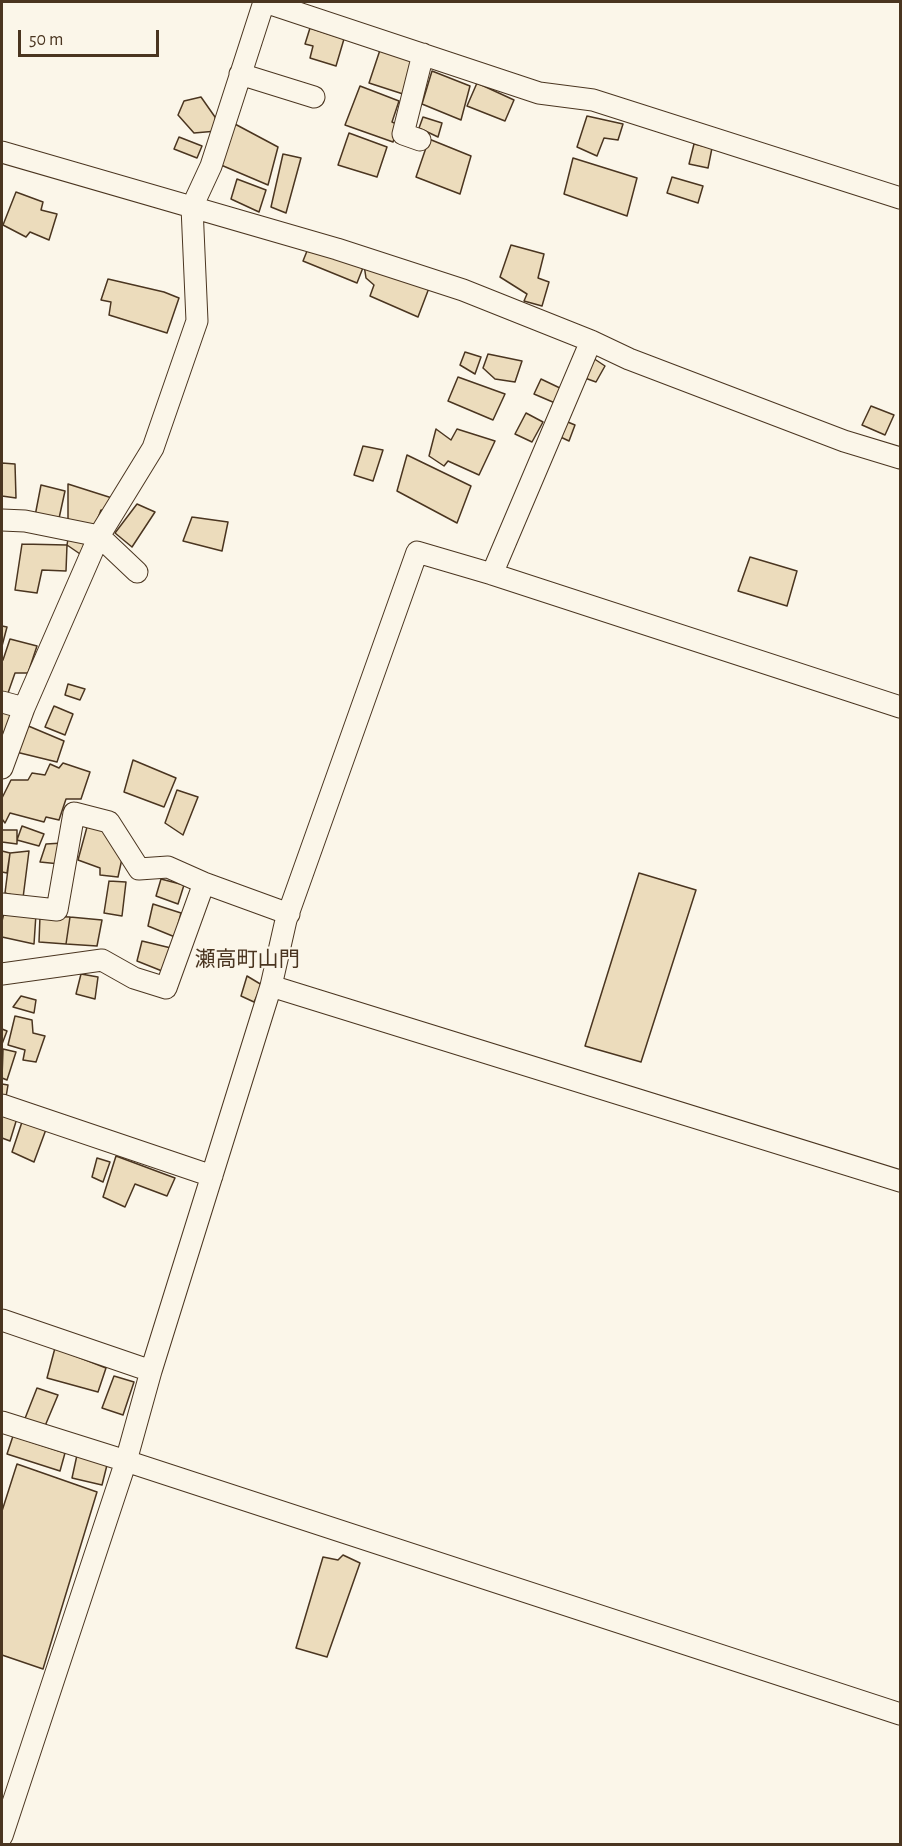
<!DOCTYPE html>
<meta charset="utf-8">
<style>
body{margin:0}
#map{position:relative;width:902px;height:1846px;overflow:hidden;background:#fbf6e9;font-family:"Alegreya Sans",sans-serif}
canvas{display:block}
.frame{position:absolute;inset:0;border:3px solid #4a3520;pointer-events:none}
.scale{position:absolute;left:18px;top:30px;width:141px;height:27px;box-sizing:border-box;border:3px solid #4a3520;border-top:0;padding-left:8px;font-size:18px;line-height:21px;white-space:nowrap;color:#4a3520;-webkit-text-stroke:4px #fbf6e9;paint-order:stroke}
</style>
<div id="map">
<canvas width="902" height="1846"></canvas>
<div class="frame"></div>
<div class="scale">50 m</div>
</div>
<script>
const c = document.querySelector('canvas').getContext('2d');
c.lineJoin = 'round';
function fill(path, color) { c.fillStyle = color; c.fill(path, 'evenodd'); }
const poly = rows => new Path2D(rows.map(r => 'M' + r).join(''));
function stroke(path, color, width, dash) { c.strokeStyle = color; c.lineWidth = width; c.lineCap = dash ? 'butt' : 'round'; c.setLineDash(dash || []); c.stroke(path); }
function label(font, color, halo, rows, align = 'center') {
  c.font = font + ' "Alegreya Sans","Noto Sans JP",sans-serif'; c.lineWidth = 4.5; c.setLineDash([]); c.textBaseline = 'middle'; c.strokeStyle = halo; c.fillStyle = color; for (const [text, x, y, turn = 0] of rows) {
    c.save(); c.translate(x, y); c.rotate((+turn || 0) * Math.PI / 180); c.textAlign = isNaN(turn) ? turn : align; if (halo) c.strokeText(text, 0, 0); c.fillText(text, 0, 0); c.restore();
  }
}
const building = poly([
 [310,28,344,39,336,66,310,58,313,46,305,44,310,28],
 [380,50,413,61,403,94,369,83,380,50],
 [432,71,470,86,461,120,422,104,432,71],
 [477,83,514,100,505,121,467,106,477,83],
 [360,86,399,101,392,122,399,125,393,142,345,125,360,86],
 [201,97,215,117,217,131,194,133,178,115,184,101,201,97],
 [587,116,623,124,618,140,604,138,597,156,577,147,587,116],
 [423,117,442,123,438,137,419,128,423,117],
 [233,123,278,147,268,185,221,165,233,123],
 [349,133,387,147,377,177,338,165,349,133],
 [179,137,202,146,197,158,174,149,179,137],
 [429,139,471,156,460,194,416,177,429,139],
 [694,144,712,148,708,168,689,164,694,144],
 [283,154,301,158,286,213,271,207,283,154],
 [573,158,637,178,627,216,564,194,573,158],
 [672,177,703,186,698,203,667,193,672,177],
 [237,179,266,190,259,212,231,199,237,179],
 [16,192,43,202,41,210,57,214,49,240,30,232,26,237,3,225,16,192],
 [511,245,544,254,538,278,549,282,542,306,524,301,527,294,500,277,511,245],
 [307,251,364,265,357,283,303,261,307,251],
 [364,265,429,288,418,317,370,296,374,285,366,278,364,265],
 [108,279,164,292,179,298,167,333,109,315,111,302,101,300,108,279],
 [465,352,481,357,475,374,460,365,465,352],
 [488,354,522,361,515,382,495,379,483,368,488,354],
 [590,356,605,366,596,382,582,377,590,356],
 [458,377,505,394,493,420,448,401,458,377],
 [541,379,562,389,555,403,534,394,541,379],
 [871,406,894,415,885,435,862,425,871,406],
 [526,413,543,422,532,442,515,434,526,413],
 [558,418,575,425,569,441,552,433,558,418],
 [436,429,451,440,457,429,495,441,479,475,448,461,444,466,429,456,436,429],
 [363,446,383,450,373,481,354,475,363,446],
 [407,455,471,486,457,523,397,491,407,455],
 [2,463,15,464,16,498,2,496,2,463],
 [68,484,112,498,108,511,101,510,95,526,68,521,68,484],
 [41,485,65,491,58,523,35,516,41,485],
 [137,504,155,512,132,547,115,533,137,504],
 [192,517,228,522,222,551,183,541,192,517],
 [70,527,88,537,83,556,67,545,70,527],
 [22,544,67,545,66,571,42,570,37,593,15,590,22,544],
 [750,557,797,571,787,606,738,591,750,557],
 [2,626,7,627,2,646,2,626],
 [10,639,37,646,28,673,15,673,8,693,2,692,2,659,3,660,10,639],
 [68,684,85,689,80,700,65,695,68,684],
 [54,706,73,714,65,735,45,727,54,706],
 [2,708,14,713,3,735,2,734,2,708],
 [26,725,64,741,57,762,16,752,26,725],
 [133,760,176,778,164,807,124,792,133,760],
 [63,763,90,772,81,799,66,799,59,820,46,817,44,822,10,813,5,823,2,819,2,798,11,780,28,780,32,773,45,775,50,764,59,768,63,763],
 [177,790,198,797,183,835,165,823,177,790],
 [22,826,44,834,39,846,17,840,22,826],
 [87,827,109,831,123,854,118,877,100,875,100,868,78,860,87,827],
 [2,830,17,830,17,844,2,842,2,830],
 [63,843,60,864,40,862,46,844,63,843],
 [2,851,10,853,7,873,2,872,2,851],
 [29,851,23,898,5,893,10,853,29,851],
 [639,873,696,890,641,1062,585,1046,639,873],
 [161,879,184,885,178,904,156,896,161,879],
 [109,881,126,882,122,916,104,913,109,881],
 [153,904,181,913,175,937,148,926,153,904],
 [4,913,36,914,34,944,2,937,2,921,4,913],
 [40,916,70,917,66,944,39,942,40,916],
 [70,917,102,920,97,946,66,944,70,917],
 [142,941,171,948,162,971,137,961,142,941],
 [81,974,98,977,95,999,76,994,81,974],
 [247,976,262,985,254,1002,241,996,247,976],
 [21,996,36,1000,34,1013,13,1007,21,996],
 [15,1016,32,1020,33,1033,45,1036,36,1062,23,1060,25,1050,8,1045,15,1016],
 [2,1029,7,1031,2,1044,2,1029],
 [3,1049,16,1052,7,1080,2,1078,3,1049],
 [2,1084,8,1085,6,1097,2,1095,2,1084],
 [2,1109,18,1115,10,1141,2,1138,2,1109],
 [24,1116,48,1124,34,1162,12,1152,24,1116],
 [116,1156,175,1178,167,1196,135,1184,125,1207,103,1197,116,1156],
 [97,1158,110,1162,103,1182,92,1177,97,1158],
 [55,1348,106,1368,98,1392,47,1378,55,1348],
 [114,1376,134,1382,123,1415,102,1408,114,1376],
 [37,1388,58,1395,45,1426,24,1421,37,1388],
 [13,1436,65,1453,60,1471,7,1454,13,1436],
 [77,1455,107,1465,102,1485,72,1478,77,1455],
 [17,1464,97,1492,43,1669,2,1655,2,1511,17,1464],
 [343,1555,360,1563,327,1657,296,1648,323,1557,338,1560,343,1555]
]);
const minor = poly([
 [265,2,539,93,593,100,900,198],
 [240,74,314,97],
 [420,140,403,134,423,54],
 [2,152,337,249,463,290,591,341,629,359,844,441,900,458],
 [2,520,25,521,99,536,137,572],
 [492,574,591,341],
 [2,702,24,708],
 [2,768,24,708,99,536,153,448,197,321,192,207,211,166,264,2],
 [2,904,57,910,74,813,109,822,139,869,168,867,204,883,289,914],
 [2,974,102,960,134,978,166,988,204,883],
 [271,986,900,1181],
 [2,1105,212,1176],
 [2,1320,151,1371],
 [2,1422,126,1461,900,1714],
 [2,1836,126,1461,151,1371,271,986,286,920,417,552,492,574,900,707]
]);
const quarterNames = [
 ["瀬高町山門",247,960]
];
fill(building, '#ecdcbc');
stroke(building, '#4a3520', 1.5);
stroke(minor, '#4a3520', 23);
stroke(minor, '#fbf6e9', 21);
label('21px', '#4a3520', '#fbf6e9', quarterNames);
</script>
